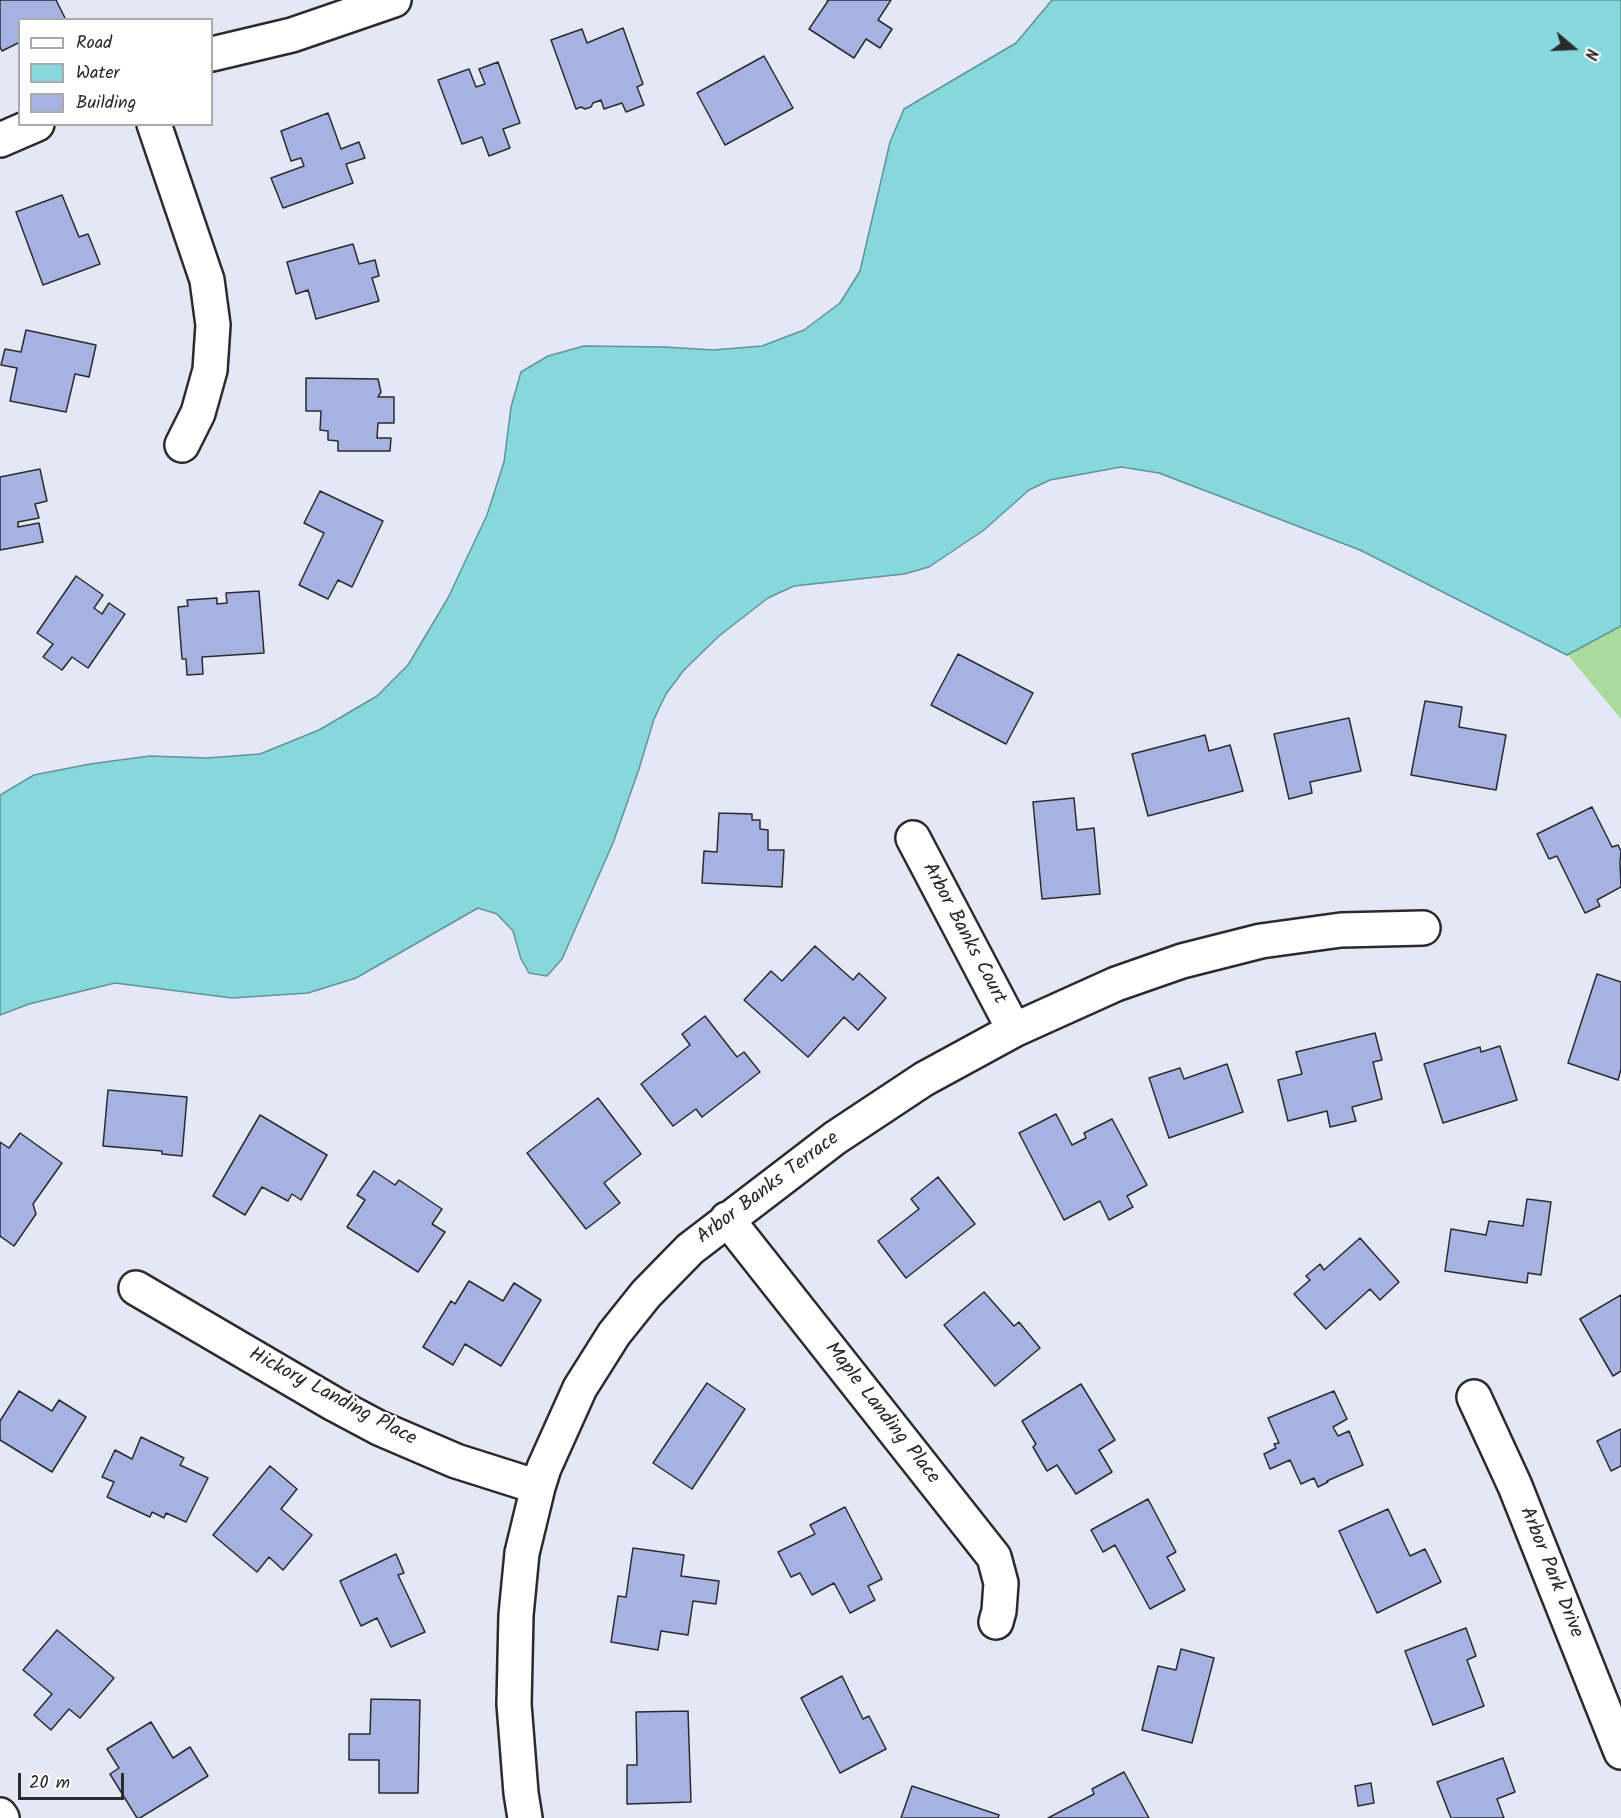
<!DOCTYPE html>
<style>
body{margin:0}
#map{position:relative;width:1621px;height:1818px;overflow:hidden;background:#e4e8f6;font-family:Kalam,sans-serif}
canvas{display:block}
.legend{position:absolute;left:18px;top:18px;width:195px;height:108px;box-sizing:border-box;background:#fff;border:2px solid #aaa;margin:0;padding:8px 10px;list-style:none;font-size:18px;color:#2b2b2b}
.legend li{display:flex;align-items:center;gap:12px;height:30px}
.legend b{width:30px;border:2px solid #aaa}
.north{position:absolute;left:1543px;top:18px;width:60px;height:60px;-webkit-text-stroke:4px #fff;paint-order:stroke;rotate:109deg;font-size:16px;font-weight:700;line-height:24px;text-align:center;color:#2b2b2b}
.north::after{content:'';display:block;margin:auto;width:21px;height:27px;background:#2b2b2b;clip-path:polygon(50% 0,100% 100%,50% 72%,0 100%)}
.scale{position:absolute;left:18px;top:1773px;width:106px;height:27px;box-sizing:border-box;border:3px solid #2b2b2b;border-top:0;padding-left:8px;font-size:18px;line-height:21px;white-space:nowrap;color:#2b2b2b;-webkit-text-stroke:4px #fff;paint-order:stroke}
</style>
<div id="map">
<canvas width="1621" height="1818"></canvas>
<ul class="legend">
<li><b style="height:8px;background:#fff"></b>Road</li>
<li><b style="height:16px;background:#87d8dd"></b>Water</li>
<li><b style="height:16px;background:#a6b2e2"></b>Building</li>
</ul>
<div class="north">N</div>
<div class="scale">20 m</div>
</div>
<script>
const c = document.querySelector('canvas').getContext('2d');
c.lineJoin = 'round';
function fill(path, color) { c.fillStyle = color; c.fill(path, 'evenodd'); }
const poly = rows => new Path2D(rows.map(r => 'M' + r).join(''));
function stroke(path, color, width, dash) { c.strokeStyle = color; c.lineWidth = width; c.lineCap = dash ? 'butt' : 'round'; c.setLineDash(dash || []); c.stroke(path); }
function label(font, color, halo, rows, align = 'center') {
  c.font = font + ' Kalam,sans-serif'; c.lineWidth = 4.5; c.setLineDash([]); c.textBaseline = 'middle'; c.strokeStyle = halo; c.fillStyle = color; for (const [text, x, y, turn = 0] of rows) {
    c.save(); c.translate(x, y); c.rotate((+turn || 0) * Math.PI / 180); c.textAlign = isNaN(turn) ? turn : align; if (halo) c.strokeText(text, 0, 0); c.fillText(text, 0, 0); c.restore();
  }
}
const green = poly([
 [1621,626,1621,719,1567,654]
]);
const water = poly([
 [1052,0,1621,0,1621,626,1567,655,1360,550,1159,473,1121,467,1050,480,1029,490,984,530,929,567,904,574,794,586,768,598,719,636,684,670,666,694,654,719,639,769,613,843,562,959,547,976,529,973,521,959,513,931,497,914,478,908,356,978,308,993,232,998,115,983,29,1004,0,1015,0,795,34,775,90,764,150,756,207,758,260,754,319,730,377,696,408,665,448,598,487,515,504,462,511,407,521,372,548,356,584,346,665,347,713,350,762,346,804,330,840,303,860,271,890,142,904,109,1016,43,1052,0]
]);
const building = poly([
 [0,0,56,0,66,20,20,20,20,42,2,51,0,47,0,0],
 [827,0,891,0,878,20,892,29,880,48,866,39,854,58,809,29,828,1,827,0],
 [623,28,643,84,637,87,644,105,626,112,622,103,604,109,601,100,593,103,591,107,585,109,581,107,576,109,551,40,582,29,587,43,623,28],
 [764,56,793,108,725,145,697,93,764,56],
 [498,62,520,123,503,129,510,148,489,156,482,137,462,144,438,80,469,69,476,87,485,84,479,69,498,62],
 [328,113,341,149,359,142,365,158,346,164,353,183,283,208,271,178,304,166,301,158,291,161,281,131,328,113],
 [62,195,79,237,88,234,100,264,43,285,16,212,62,195],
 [353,244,359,264,375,260,379,276,372,278,379,301,316,319,308,290,296,294,287,262,353,244],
 [26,330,96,345,89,377,75,374,66,412,10,401,17,368,1,365,5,349,21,352,26,330],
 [306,378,378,379,381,392,378,397,394,397,394,423,378,423,377,438,391,438,390,451,338,451,338,441,328,440,328,431,320,430,321,411,306,411,306,378],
 [40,469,47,501,35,504,39,518,18,522,18,527,39,523,43,542,0,550,0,477,40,469],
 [320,491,383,521,352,587,338,580,328,599,299,585,324,533,304,523,320,491],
 [76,576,103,595,94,608,102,614,109,603,125,614,88,668,72,657,62,670,43,657,53,644,37,633,76,576],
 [259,591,264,653,202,657,203,674,187,675,186,659,182,659,178,607,188,606,187,600,217,598,217,604,227,603,226,593,259,591],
 [958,654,1033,693,1006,744,931,705,958,654],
 [1425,701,1462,707,1459,727,1506,735,1496,790,1411,775,1425,701],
 [1349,718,1361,771,1310,782,1312,793,1289,799,1274,734,1349,718],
 [1205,735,1209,751,1230,745,1243,791,1148,816,1132,754,1205,735],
 [1074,798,1077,830,1094,828,1100,894,1042,899,1033,802,1074,798],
 [1592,807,1612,847,1618,845,1621,851,1620,862,1621,887,1597,900,1600,906,1585,913,1557,856,1549,859,1537,834,1592,807],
 [719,813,752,814,752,820,760,820,760,829,768,830,768,850,784,850,782,887,702,883,704,851,717,852,719,813],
 [815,946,853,980,859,973,886,998,858,1030,844,1017,808,1057,744,1000,771,971,782,981,815,946],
 [1597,974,1621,982,1621,1069,1618,1080,1568,1063,1597,974],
 [705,1016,737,1057,744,1052,760,1072,702,1117,696,1109,673,1126,641,1084,690,1045,682,1034,705,1016],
 [1375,1033,1382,1060,1373,1062,1382,1099,1352,1107,1356,1121,1330,1127,1327,1111,1288,1121,1278,1080,1302,1074,1296,1052,1375,1033],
 [1500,1046,1517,1100,1443,1123,1424,1064,1480,1047,1481,1052,1500,1046],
 [1227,1064,1243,1112,1169,1138,1149,1078,1180,1068,1184,1079,1227,1064],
 [108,1090,187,1097,182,1156,162,1154,162,1151,103,1146,108,1090],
 [598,1098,641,1154,604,1183,620,1203,586,1229,527,1153,598,1098],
 [1056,1114,1072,1145,1086,1138,1084,1133,1112,1119,1147,1185,1127,1196,1133,1207,1109,1220,1100,1201,1064,1220,1019,1133,1056,1114],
 [260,1115,327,1155,301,1200,292,1194,288,1201,262,1187,245,1215,213,1196,260,1115],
 [20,1133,62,1163,33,1204,36,1214,14,1246,0,1236,0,1142,9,1148,20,1133],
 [374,1171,395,1185,399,1180,442,1209,432,1224,445,1232,418,1272,347,1227,365,1200,357,1195,374,1171],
 [938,1177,975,1224,906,1278,878,1241,919,1209,911,1199,938,1177],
 [1527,1199,1551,1202,1541,1275,1528,1273,1527,1283,1445,1271,1451,1229,1486,1235,1489,1221,1523,1226,1527,1199],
 [1360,1238,1399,1282,1380,1300,1370,1289,1326,1329,1294,1294,1310,1280,1306,1276,1320,1264,1324,1270,1360,1238],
 [469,1281,503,1301,514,1283,541,1300,501,1366,465,1344,453,1365,423,1347,451,1301,455,1304,469,1281],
 [984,1292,1014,1326,1019,1322,1040,1348,995,1386,944,1325,984,1292],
 [1621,1295,1621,1371,1613,1376,1580,1319,1621,1295],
 [707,1383,745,1409,692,1489,653,1463,707,1383],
 [1081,1384,1115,1440,1099,1450,1112,1472,1076,1494,1057,1465,1047,1471,1033,1447,1036,1444,1022,1421,1081,1384],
 [19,1391,52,1411,59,1400,86,1417,52,1472,0,1440,0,1421,19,1391],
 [1334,1391,1347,1419,1333,1427,1338,1436,1349,1431,1363,1465,1327,1481,1328,1482,1318,1487,1314,1478,1301,1484,1290,1460,1270,1469,1264,1454,1276,1448,1274,1444,1279,1443,1268,1418,1334,1391],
 [1621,1429,1621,1466,1611,1471,1597,1441,1621,1429],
 [141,1437,184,1458,180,1465,208,1478,186,1522,166,1513,164,1518,152,1512,150,1517,107,1497,114,1482,102,1477,115,1450,132,1459,141,1437],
 [270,1466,297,1489,281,1509,312,1535,283,1570,269,1557,257,1572,213,1535,270,1466],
 [1148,1499,1176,1552,1167,1557,1185,1590,1150,1609,1115,1545,1103,1552,1091,1530,1148,1499],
 [845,1507,882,1579,868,1586,875,1600,850,1613,834,1583,812,1595,800,1573,791,1577,778,1552,815,1534,810,1525,845,1507],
 [1388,1509,1410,1556,1425,1549,1441,1582,1377,1613,1339,1531,1388,1509],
 [633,1548,684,1555,681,1576,719,1581,716,1604,693,1601,688,1635,661,1631,658,1650,611,1642,618,1596,626,1597,633,1548],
 [396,1554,404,1573,398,1575,425,1632,391,1647,377,1618,361,1626,340,1581,396,1554],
 [1466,1628,1476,1656,1467,1660,1484,1706,1433,1725,1405,1651,1466,1628],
 [57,1630,114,1678,80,1718,69,1709,51,1730,34,1715,52,1694,23,1670,57,1630],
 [1181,1649,1214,1658,1192,1743,1142,1730,1158,1666,1176,1670,1181,1649],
 [842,1676,863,1719,869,1716,886,1749,840,1773,801,1698,842,1676],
 [371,1699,420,1700,418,1793,379,1793,379,1760,349,1760,349,1734,370,1734,371,1699],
 [688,1711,691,1802,627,1804,627,1765,637,1765,636,1712,688,1711],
 [151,1722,173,1758,190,1747,208,1776,140,1818,137,1818,110,1774,119,1768,107,1749,151,1722],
 [1503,1758,1515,1792,1497,1799,1504,1818,1451,1818,1437,1782,1503,1758],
 [1124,1772,1149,1818,1048,1818,1094,1794,1092,1789,1124,1772],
 [1371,1783,1374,1803,1358,1806,1355,1786,1371,1783],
 [912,1786,999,1815,998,1818,901,1818,912,1786]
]);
const minor = poly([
 [212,54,292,35,394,0],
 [154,124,207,280,213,325,210,370,198,413,182,445],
 [0,140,37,124],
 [913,838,1014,1030],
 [727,1219,994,1557,1001,1583,999,1611,996,1622],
 [136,1288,334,1404,379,1428,456,1461,538,1487],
 [1474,1397,1515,1486,1621,1752],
 [0,1815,2,1818],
 [525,1818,521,1793,514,1704,516,1615,522,1553,538,1487,544,1468,580,1388,614,1334,646,1294,690,1249,835,1138,924,1079,1014,1030,1116,984,1182,961,1261,941,1341,930,1423,928]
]);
const streetNames = [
 ["Arbor Banks Court",963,934,62],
 ["Arbor Banks Terrace",769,1189,-37],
 ["Hickory Landing Place",332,1398,28],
 ["Maple Landing Place",881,1414,52],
 ["Arbor Park Drive",1550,1573,68]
];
fill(green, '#a8db9c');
fill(water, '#87d8dd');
stroke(water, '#629396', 1.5);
fill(building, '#a6b2e2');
stroke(building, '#2b2b2b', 1.5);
stroke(minor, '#2b2b2b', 38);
stroke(minor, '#fff', 33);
label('20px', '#2b2b2b', '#fff', streetNames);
</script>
